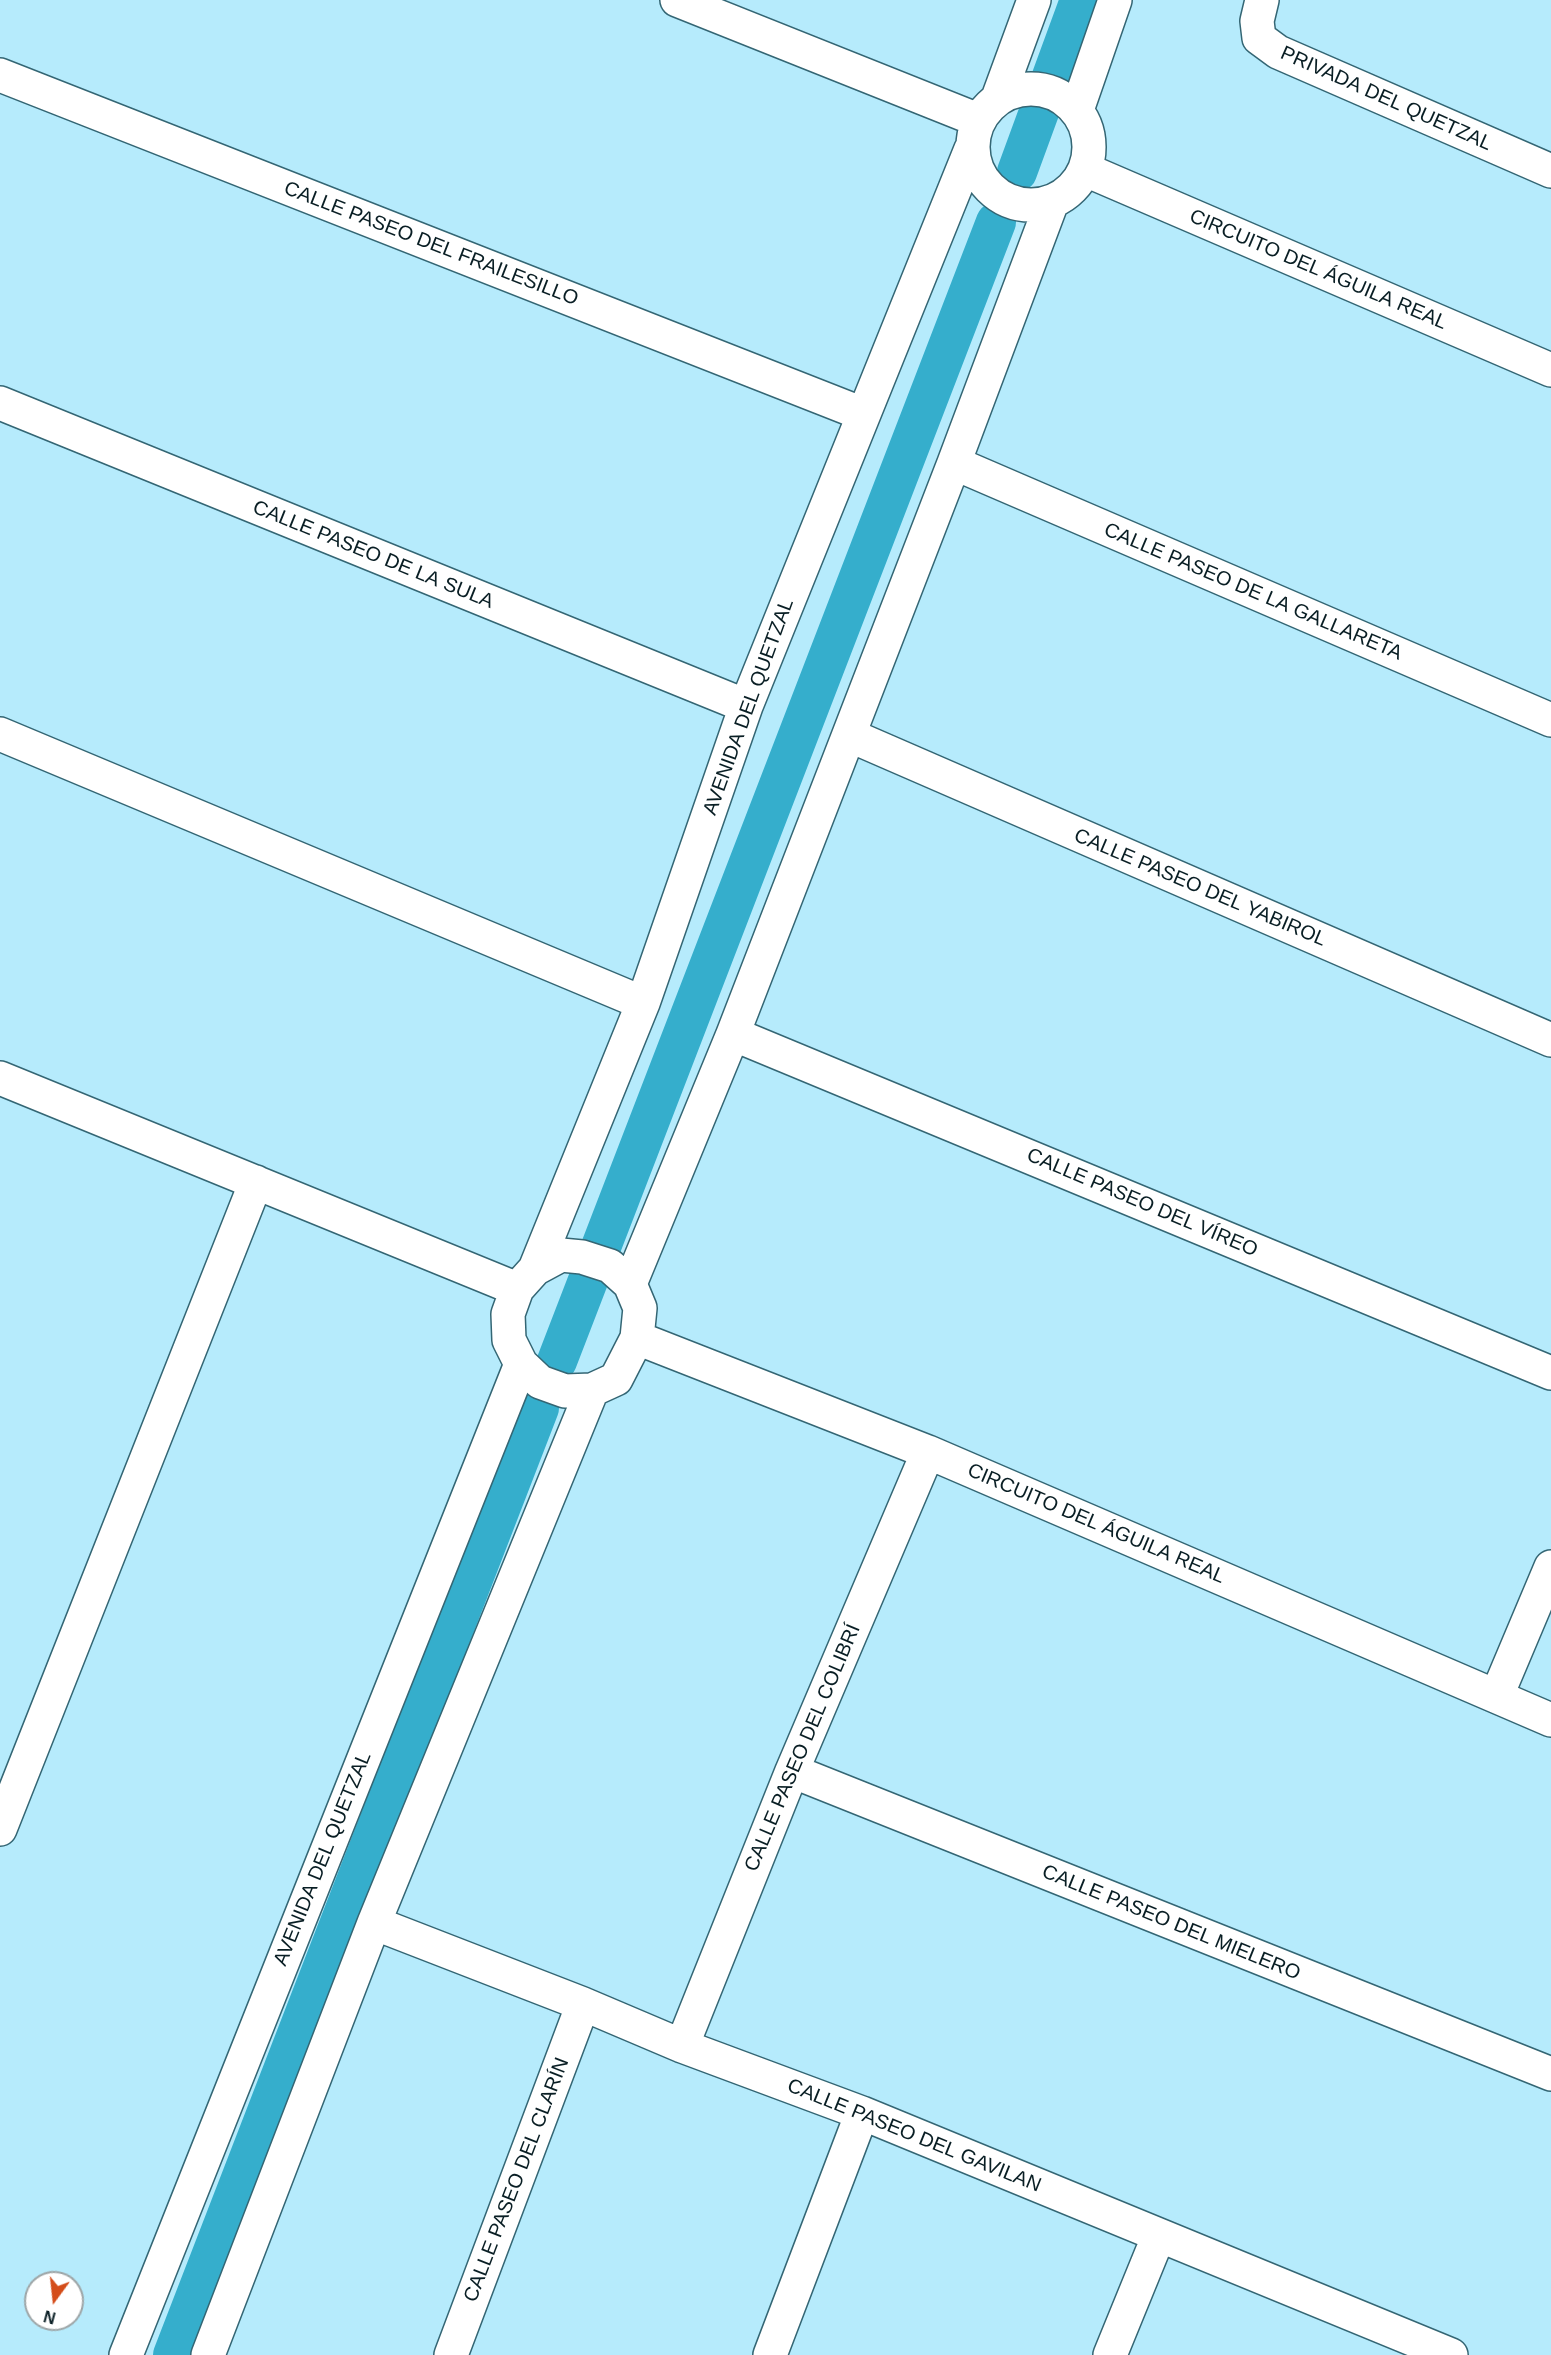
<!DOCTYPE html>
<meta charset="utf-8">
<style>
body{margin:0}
#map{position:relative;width:1551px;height:2355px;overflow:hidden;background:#b6ebfc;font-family:Arial,sans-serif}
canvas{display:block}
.north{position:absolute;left:24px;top:2271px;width:60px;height:60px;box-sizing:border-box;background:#fff;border:2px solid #9da5a7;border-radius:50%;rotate:195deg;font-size:16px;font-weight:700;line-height:24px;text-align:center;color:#091e24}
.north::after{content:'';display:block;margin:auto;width:21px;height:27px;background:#d44d1a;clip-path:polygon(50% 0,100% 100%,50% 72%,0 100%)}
</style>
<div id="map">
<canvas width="1551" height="2355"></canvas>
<div class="north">N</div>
</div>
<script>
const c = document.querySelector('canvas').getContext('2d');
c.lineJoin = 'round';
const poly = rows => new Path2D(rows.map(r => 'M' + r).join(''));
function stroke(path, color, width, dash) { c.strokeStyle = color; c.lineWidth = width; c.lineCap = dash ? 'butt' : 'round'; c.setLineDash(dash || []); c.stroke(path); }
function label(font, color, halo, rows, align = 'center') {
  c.font = font + ' Arial,sans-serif'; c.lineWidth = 4.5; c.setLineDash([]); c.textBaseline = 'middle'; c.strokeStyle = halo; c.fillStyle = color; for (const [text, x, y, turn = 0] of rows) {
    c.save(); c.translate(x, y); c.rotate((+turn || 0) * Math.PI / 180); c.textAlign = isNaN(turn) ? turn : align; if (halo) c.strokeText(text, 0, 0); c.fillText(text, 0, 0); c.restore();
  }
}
const canal = poly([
 [1017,172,1080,0],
 [557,1361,996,222],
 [173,2355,539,1408]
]);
const minor = poly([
 [677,0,978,120],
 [1262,0,1257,21,1259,38,1278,52,1551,171],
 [0,75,863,414],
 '973 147a58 58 0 1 1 116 0a58 58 0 1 1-116 0Z',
 [998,98,1034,0],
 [1077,110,1115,0],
 [1086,170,1551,370],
 [0,403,746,706],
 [954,463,1551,720],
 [0,734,643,1003],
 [849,735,1551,1040],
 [733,1034,1551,1373],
 [0,1078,517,1289],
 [561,1255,582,1257,610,1266,630,1284,640,1308,637,1338,616,1379,592,1390,565,1391,540,1382,521,1364,509,1340,508,1314,517,1289,535,1269,561,1255],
 [535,1269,643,1003,746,706,971,149],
 [630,1284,733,1034,954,463,1052,202],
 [637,1338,928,1452,1551,1720],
 [1497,1695,1551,1567],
 [792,1771,1551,2074],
 [0,1829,256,1182],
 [374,1923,583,2004,682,2046,862,2113,1451,2355],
 [682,2046,792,1771,928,1452],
 [126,2355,521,1364],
 [208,2355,374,1923,592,1390],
 [451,2355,583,2004],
 [770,2355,862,2113],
 [1110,2355,1159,2235]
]);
const streetNames = [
 ["PRIVADA DEL QUETZAL",1386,99,24],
 ["CALLE PASEO DEL FRAILESILLO",431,244,21],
 ["CIRCUITO DEL ÁGUILA REAL",1318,270,23],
 ["CALLE PASEO DE LA SULA",373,555,22],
 ["CALLE PASEO DE LA GALLARETA",1253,592,23],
 ["AVENIDA DEL QUETZAL",749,707,-70],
 ["CALLE PASEO DEL YABIROL",1200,888,23],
 ["CALLE PASEO DEL VÍREO",1142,1203,23],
 ["CIRCUITO DEL ÁGUILA REAL",1096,1524,23],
 ["CALLE PASEO DEL COLIBRÍ",803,1748,-67],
 ["AVENIDA DEL QUETZAL",323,1859,-68],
 ["CALLE PASEO DEL MIELERO",1171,1923,22],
 ["CALLE PASEO DEL GAVILAN",914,2136,22],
 ["CALLE PASEO DEL CLARÍN",517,2180,-69]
];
stroke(canal, '#35aecc', 40);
stroke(minor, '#346674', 36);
stroke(minor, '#fff', 33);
label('20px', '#091e24', '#fff', streetNames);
</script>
